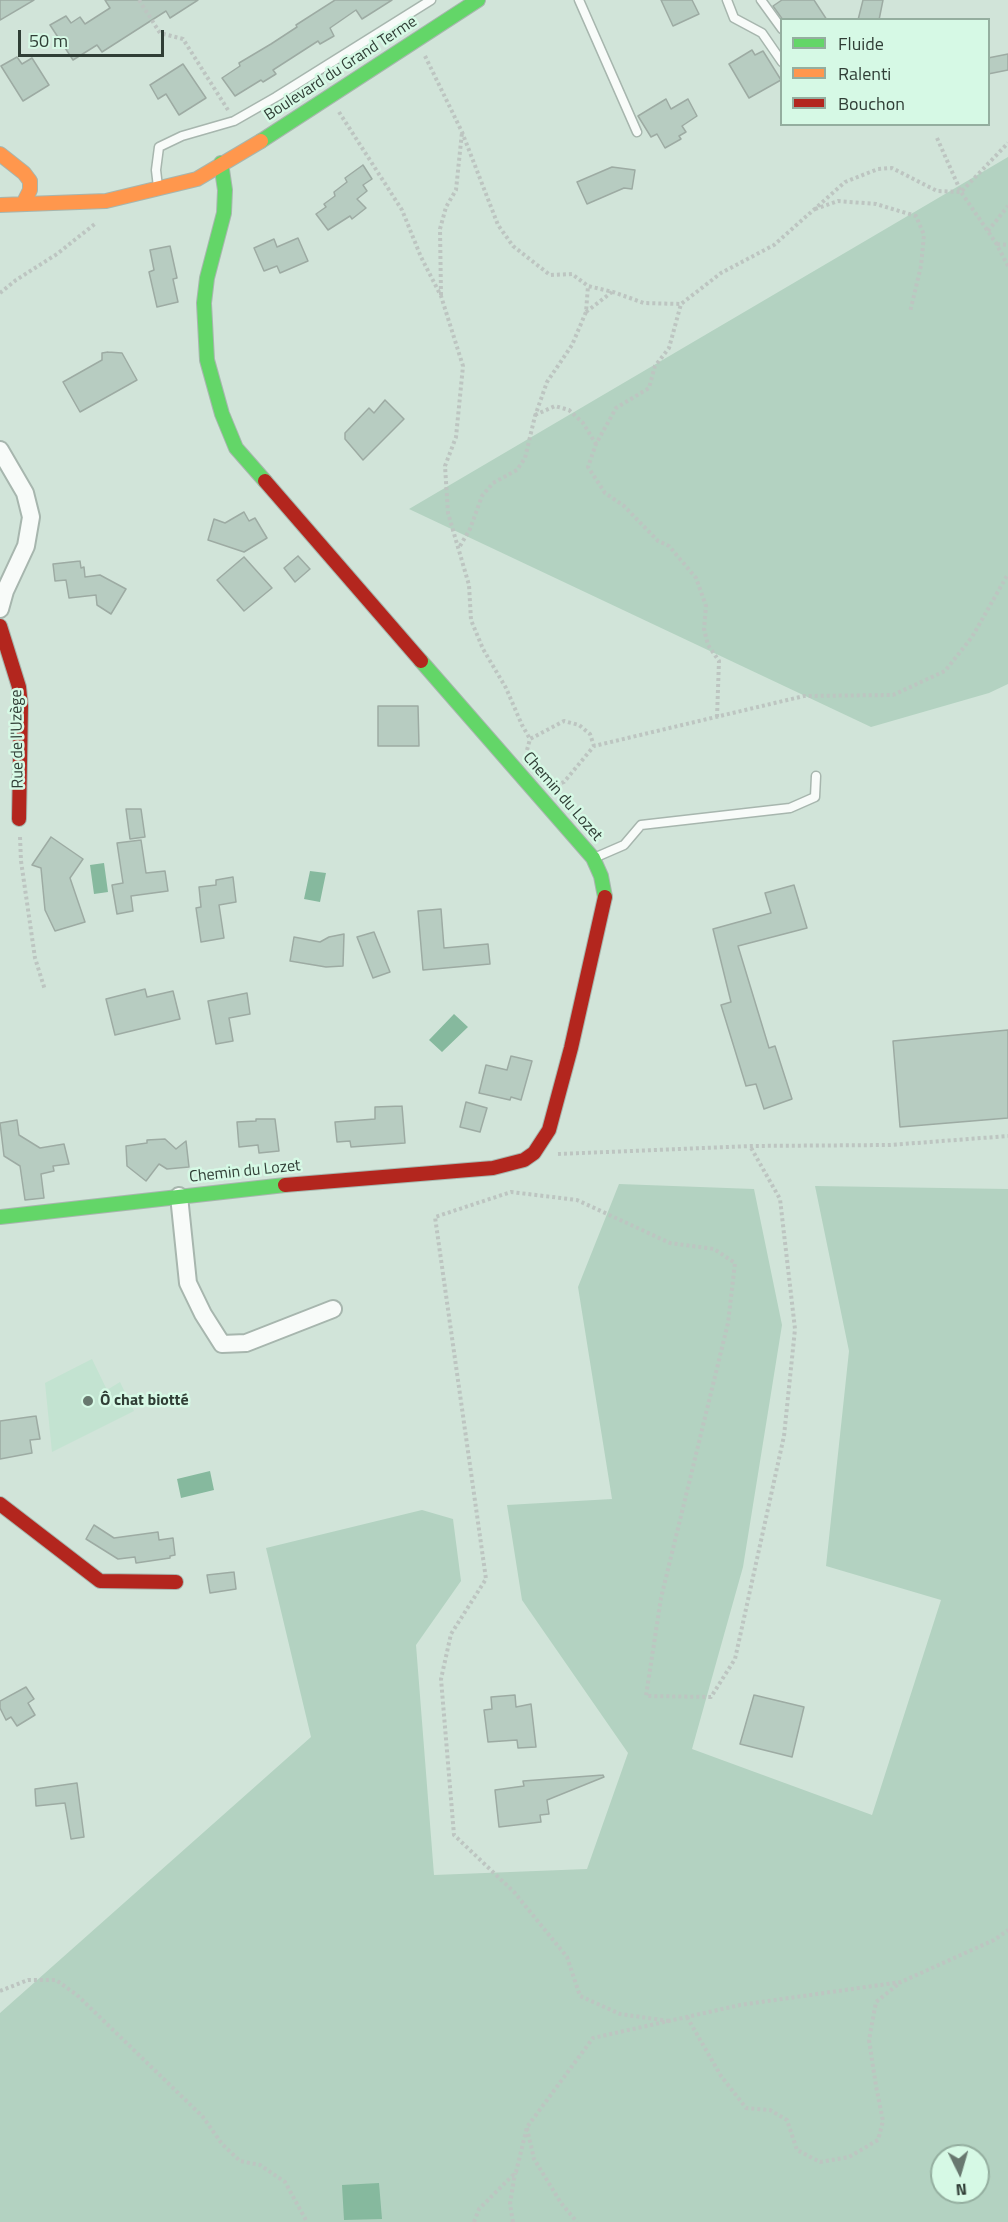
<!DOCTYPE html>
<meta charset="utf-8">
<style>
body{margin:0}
#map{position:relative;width:1008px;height:2222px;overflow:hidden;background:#d1e4d9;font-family:"Titillium Web",sans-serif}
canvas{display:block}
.legend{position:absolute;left:780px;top:18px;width:210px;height:108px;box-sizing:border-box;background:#d6f9e5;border:2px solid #94ae9f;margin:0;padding:8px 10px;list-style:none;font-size:18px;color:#303e36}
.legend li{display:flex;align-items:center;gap:12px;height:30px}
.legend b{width:30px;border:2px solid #94ae9f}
.north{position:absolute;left:930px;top:2144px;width:60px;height:60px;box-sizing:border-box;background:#d6f9e5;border:2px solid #94ae9f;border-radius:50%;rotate:175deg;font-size:16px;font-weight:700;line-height:24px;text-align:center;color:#303e36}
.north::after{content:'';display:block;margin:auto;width:21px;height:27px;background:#68786f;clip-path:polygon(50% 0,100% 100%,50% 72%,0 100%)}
.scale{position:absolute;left:18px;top:30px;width:146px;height:27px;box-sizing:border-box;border:3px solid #303e36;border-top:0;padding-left:8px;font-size:18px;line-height:21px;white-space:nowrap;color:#303e36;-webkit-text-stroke:4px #d6f9e5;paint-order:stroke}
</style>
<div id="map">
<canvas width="1008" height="2222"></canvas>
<ul class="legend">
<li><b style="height:8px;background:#63d668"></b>Fluide</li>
<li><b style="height:8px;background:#ff974d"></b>Ralenti</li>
<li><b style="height:8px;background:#b3261e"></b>Bouchon</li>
</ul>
<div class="north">N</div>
<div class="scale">50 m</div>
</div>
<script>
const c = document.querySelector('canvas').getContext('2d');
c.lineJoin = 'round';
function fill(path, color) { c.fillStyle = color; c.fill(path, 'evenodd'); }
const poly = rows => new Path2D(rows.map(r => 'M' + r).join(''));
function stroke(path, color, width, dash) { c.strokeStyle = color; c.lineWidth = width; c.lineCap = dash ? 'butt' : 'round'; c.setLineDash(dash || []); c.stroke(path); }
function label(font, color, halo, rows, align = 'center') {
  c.font = font + ' "Titillium Web",sans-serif'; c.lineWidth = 5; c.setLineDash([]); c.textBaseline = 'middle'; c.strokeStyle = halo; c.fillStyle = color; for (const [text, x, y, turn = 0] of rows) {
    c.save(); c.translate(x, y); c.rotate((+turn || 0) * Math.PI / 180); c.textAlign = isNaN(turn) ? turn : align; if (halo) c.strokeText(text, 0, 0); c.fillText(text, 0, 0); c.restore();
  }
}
const built = poly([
 [92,1359,107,1390,120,1382,134,1411,52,1452,45,1383]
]);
const green = poly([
 [1008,157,1008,684,989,693,871,727,409,509],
 [619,1184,754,1189,782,1325,743,1567,692,1749,872,1815,941,1600,826,1566,849,1351,815,1186,1008,1189,1008,2222,0,2222,0,2013,311,1737,266,1548,422,1510,453,1519,461,1581,416,1645,434,1875,587,1869,628,1753,522,1600,507,1505,612,1499,578,1287],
 [942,2156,978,2156,978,2192,942,2192]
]);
const water = poly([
 [104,863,108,892,94,894,90,865],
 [310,871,326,873,320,902,304,899],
 [454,1014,468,1027,442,1052,429,1040],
 [210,1471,214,1490,181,1498,177,1479],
 [379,2183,382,2219,344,2220,342,2185]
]);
const building = poly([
 [0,0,34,0,0,20,0,0],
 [105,0,198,0,170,18,166,11,102,52,97,45,73,60,50,25,66,16,71,23,80,17,85,24,110,8,105,0],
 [335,0,392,0,362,19,356,10,330,28,334,36,320,44,318,41,273,70,276,74,263,82,261,80,235,96,222,78,240,66,239,63,271,44,297,27,296,25,335,0],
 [661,0,692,0,699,14,673,26,661,0],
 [782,0,814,0,827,20,783,20,773,6,782,0],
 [863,0,883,0,879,20,858,20,863,0],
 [752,50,755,55,763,51,781,80,749,98,729,64,752,50],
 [1008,54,1008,70,988,74,988,58,1008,54],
 [17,57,22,64,32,58,49,85,23,101,1,66,17,57],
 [183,64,206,98,179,115,166,94,158,99,150,85,183,64],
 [666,99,671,109,688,99,697,116,682,126,686,132,679,136,681,139,665,148,657,134,651,137,638,116,666,99],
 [363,165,372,179,363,185,367,191,357,199,366,208,352,219,350,216,328,230,316,214,326,207,324,204,335,196,334,192,347,182,345,178,363,165],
 [612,167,635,170,632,189,624,188,587,204,577,182,612,167],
 [298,238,308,261,280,273,277,266,264,271,254,248,274,239,277,247,298,238],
 [170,246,177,278,173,279,178,302,157,307,149,272,154,270,150,250,170,246],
 [108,352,122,353,137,380,80,412,63,382,102,360,102,353,108,352],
 [385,400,404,419,363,460,345,439,345,433,369,408,374,413,385,400],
 [244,512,249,521,255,518,267,538,244,552,208,540,214,519,225,523,244,512],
 [298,556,310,569,295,582,284,568,298,556],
 [244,557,272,588,244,611,217,580,244,557],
 [80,561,81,568,84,567,85,577,100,575,126,589,111,614,97,605,96,595,69,598,66,580,55,581,53,564,80,561],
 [378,706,418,706,419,746,378,746,378,706],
 [126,809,141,809,145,837,130,839,126,809],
 [51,837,83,859,70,878,85,922,55,931,45,910,41,868,32,865,51,837],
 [141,840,146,873,165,871,168,891,131,896,133,911,117,914,112,885,123,883,117,843,141,840],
 [233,877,236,902,219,905,224,938,201,942,196,908,201,907,199,887,216,885,216,880,233,877],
 [794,885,807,928,738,946,769,1048,775,1046,792,1099,764,1109,756,1084,746,1086,721,1005,731,1002,713,929,771,913,765,893,794,885],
 [441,909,444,948,488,944,490,964,423,970,418,911,441,909],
 [374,932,390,972,373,978,357,937,374,932],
 [344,934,343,966,326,967,290,961,294,937,320,942,329,937,344,934],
 [145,989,147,997,173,991,180,1019,115,1035,106,999,145,989],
 [247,993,250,1014,229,1018,233,1041,216,1044,208,1001,247,993],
 [1008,1030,1008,1118,900,1127,893,1041,1008,1030],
 [511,1056,532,1061,521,1100,511,1097,510,1100,479,1093,486,1065,507,1070,511,1056],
 [466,1102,487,1108,480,1132,460,1127,466,1102],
 [402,1106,405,1143,351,1147,350,1141,337,1142,335,1122,375,1119,375,1107,402,1106],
 [256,1119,275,1119,279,1151,259,1153,258,1145,239,1147,237,1122,256,1121,256,1119],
 [17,1120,19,1135,40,1148,64,1144,69,1164,53,1166,54,1171,41,1174,44,1198,25,1200,20,1166,4,1156,0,1123,17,1120],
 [165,1139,176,1149,186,1141,189,1167,167,1169,159,1164,146,1181,127,1166,126,1146,147,1143,147,1140,165,1139],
 [36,1416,40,1439,30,1440,32,1453,0,1459,0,1421,36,1416],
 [94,1525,114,1538,158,1532,159,1540,173,1538,175,1555,170,1556,170,1558,136,1563,135,1557,118,1559,86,1539,94,1525],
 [234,1572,236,1589,210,1593,207,1575,234,1572],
 [26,1687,34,1699,28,1703,35,1715,17,1726,11,1717,6,1720,0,1708,0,1701,26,1687],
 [515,1695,516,1707,531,1704,536,1747,518,1748,517,1740,488,1742,484,1710,492,1709,491,1697,515,1695],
 [754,1695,804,1707,792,1757,740,1744,754,1695],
 [603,1775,604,1777,547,1800,549,1814,540,1815,541,1822,499,1827,495,1790,524,1786,523,1781,603,1775],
 [77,1783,84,1837,71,1839,65,1803,36,1806,35,1789,77,1783]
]);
const path = poly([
 [139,0,160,33,183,39,228,110],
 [425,56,462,132,498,225,513,246,550,275,572,274,588,286,613,292,644,303,681,304],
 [339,112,402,210,421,257,441,296,463,366,456,437,445,466,448,513,469,585,471,620,483,649,506,688,522,725,530,739],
 [937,138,961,192,996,243,1008,266],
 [815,209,838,201,876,204,916,216,924,235,921,266,910,312],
 [988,231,1008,206],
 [997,244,1008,245],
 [0,293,16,280,57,254,96,223],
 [441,295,440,229,446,207,456,190,462,132],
 [586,312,612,292],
 [535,415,555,406,569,410,583,423,596,444],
 [460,546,470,529,482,496,493,483,517,470,525,458,535,416,547,382,572,345,586,312,588,286],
 [717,717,719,661,708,645,704,629,706,606,696,578,669,546,658,541,624,506,605,493,588,467,596,444,616,408,649,388,655,366,669,348,681,304,721,273,774,245,845,182,878,169,892,168,937,191,961,192,1008,143],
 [527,750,530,739,564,721,579,725,590,734,594,746],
 [556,785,564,782,594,746,804,696,893,695,945,671,972,637,1008,574],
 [20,837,21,861,35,958,45,990],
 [558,1154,750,1146,890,1145,1008,1136],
 [0,1991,28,1980,56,1980,77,1995,203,2117,222,2144,240,2161,260,2165,285,2182,307,2222],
 [687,2017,721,2076,746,2108,770,2110,787,2120,797,2150,820,2162,849,2157,878,2140,883,2121,876,2086,869,2040,876,2002,901,1982],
 [669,2021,620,2014,580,1996,567,1957,514,1892,454,1835,441,1679,451,1634,486,1579,435,1217,511,1192,577,1200,670,1243,714,1249,735,1263,728,1323,661,1598,646,1696,711,1697,735,1659,784,1436,795,1329,780,1199,750,1146],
 [527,2128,534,2159,561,2203,577,2222],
 [474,2222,479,2209,516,2172,527,2127,593,2038,740,2005,901,1982,994,1940,1008,1930],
 [513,2222,510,2204,515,2173]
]);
const lane = poly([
 [579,0,637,132],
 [727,0,734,18,762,33,782,62],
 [761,0,782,29],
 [158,187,156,170,159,147,182,136,234,121,276,97,431,0],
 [594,858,624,845,641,825,790,808,815,797,816,776]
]);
const street = poly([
 [0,450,25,493,31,517,26,546,5,591,0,609],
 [179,1196,188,1283,203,1314,222,1344,246,1343,333,1309]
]);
const fast = poly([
 [261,141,478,0],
 [221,163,225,190,224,213,207,278,204,303,207,360,222,414,236,448,265,481],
 [421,661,593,858,601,876,605,897],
 [0,1217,285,1185]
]);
const slow = poly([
 [0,154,24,173,30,181,30,190,23,204],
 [0,205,106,201,197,179,261,141]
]);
const jam = poly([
 [265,481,421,661],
 [0,626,19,687,21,706,19,819],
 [285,1185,493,1168,524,1160,534,1153,549,1130,571,1048,605,897],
 [0,1504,100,1581,176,1582]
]);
const markers = [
 [88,1401,6,"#68786f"]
];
const streetNames = [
 ["Boulevard du Grand Terme",341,69,-33],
 ["Rue de l'Uzège",18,739,-91],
 ["Chemin du Lozet",562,797,49],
 ["Chemin du Lozet",245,1172,-6]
];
const poiNames = [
 ["Ô chat biotté",100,1401]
];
fill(built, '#c3e3d1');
fill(green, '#b3d2c1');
fill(water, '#86b99e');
fill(building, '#b7ccc1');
stroke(building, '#9daba3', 1.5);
stroke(lane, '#a7b6ae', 11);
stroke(street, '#a7b6ae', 20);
stroke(fast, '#a7b6ae', 16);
stroke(slow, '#a7b6ae', 16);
stroke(jam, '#a7b6ae', 16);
stroke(path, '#bdc5c1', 4, [3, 3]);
stroke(lane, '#f8fbf9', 8);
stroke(street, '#f8fbf9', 16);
stroke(fast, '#63d668', 14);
stroke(slow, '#ff974d', 14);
stroke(jam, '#b3261e', 14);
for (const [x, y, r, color] of markers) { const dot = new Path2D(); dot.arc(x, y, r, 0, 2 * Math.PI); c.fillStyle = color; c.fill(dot); stroke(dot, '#d6f9e5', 2); }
label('16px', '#303e36', '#d6f9e5', streetNames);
label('bold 16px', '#303e36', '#d6f9e5', poiNames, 'left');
</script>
